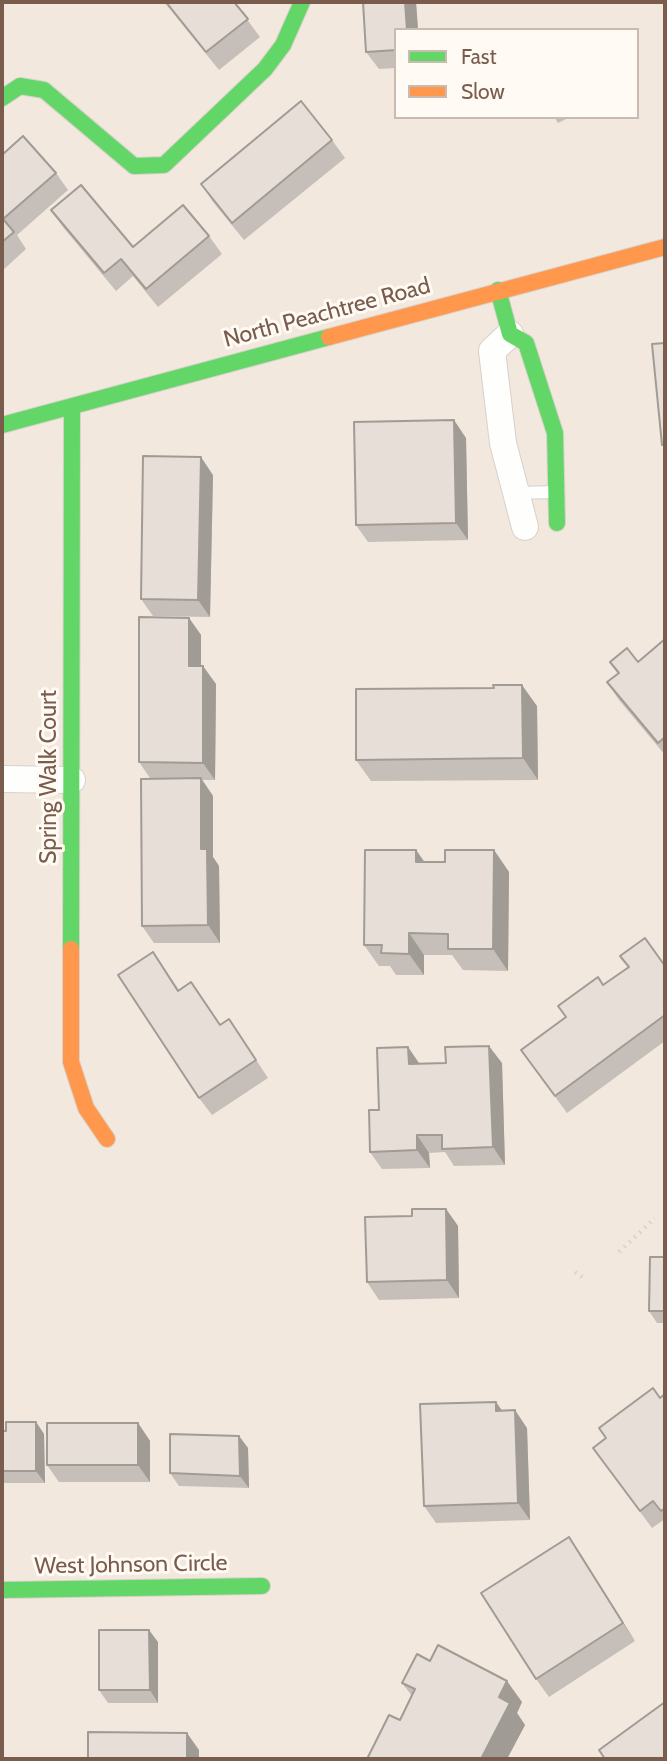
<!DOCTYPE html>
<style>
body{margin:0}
#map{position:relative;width:667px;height:1761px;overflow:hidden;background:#f9f5f0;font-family:Cabin,sans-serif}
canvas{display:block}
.frame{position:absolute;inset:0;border:4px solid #7a5c4d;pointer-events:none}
.legend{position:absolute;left:394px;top:28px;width:245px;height:91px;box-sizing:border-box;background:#fffaf3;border:2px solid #cabbb1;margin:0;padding:9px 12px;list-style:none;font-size:21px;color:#7a5c4d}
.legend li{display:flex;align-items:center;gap:14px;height:35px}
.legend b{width:35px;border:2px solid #cabbb1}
</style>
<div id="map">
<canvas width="667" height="1761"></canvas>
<div class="frame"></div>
<ul class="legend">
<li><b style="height:9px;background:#63d668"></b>Fast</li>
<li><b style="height:9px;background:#ff974d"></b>Slow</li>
</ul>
</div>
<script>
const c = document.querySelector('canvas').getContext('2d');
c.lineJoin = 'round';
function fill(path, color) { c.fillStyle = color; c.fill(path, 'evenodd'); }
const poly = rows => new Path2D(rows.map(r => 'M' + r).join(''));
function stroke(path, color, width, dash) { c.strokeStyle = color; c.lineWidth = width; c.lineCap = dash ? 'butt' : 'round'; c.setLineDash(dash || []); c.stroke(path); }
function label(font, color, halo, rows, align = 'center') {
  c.font = font + ' Cabin,sans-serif'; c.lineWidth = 6; c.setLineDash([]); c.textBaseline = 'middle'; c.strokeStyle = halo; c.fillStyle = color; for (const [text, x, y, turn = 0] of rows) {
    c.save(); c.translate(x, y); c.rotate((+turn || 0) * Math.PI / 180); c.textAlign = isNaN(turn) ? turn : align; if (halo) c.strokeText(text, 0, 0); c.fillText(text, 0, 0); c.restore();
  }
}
const residential = poly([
 [2,2,665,2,665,1759,2,1759],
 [396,30,637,30,637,117,396,117]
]);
const path = poly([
 [619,1252,655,1218],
 [575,1272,585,1279]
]);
const lane = poly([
 [516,493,555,492]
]);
const street = poly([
 [510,334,492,351,503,443,525,527],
 [2,779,72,780]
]);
const fast = poly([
 [2,98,20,86,44,90,134,166,164,165,265,69,283,45,302,2],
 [498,290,510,334,526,343,555,433,557,523],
 [2,425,329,337],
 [71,949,72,406],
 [2,1590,262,1586]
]);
const slow = poly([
 [329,337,665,247],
 [71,949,71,1062,86,1108,107,1139]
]);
const wall = poly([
 [164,2,234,2,260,37,219,70],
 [363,2,416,2,418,30,396,30,396,68,379,69,366,52],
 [554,117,570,117,558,123],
 [332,140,345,158,244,240,213,202,201,184],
 [2,155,56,173,68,190,17,235,26,249,2,271],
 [51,210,133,247,209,236,222,254,158,307,133,276,116,291,63,227],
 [466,438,468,540,368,542,356,525],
 [213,475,210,617,153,616,141,599],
 [189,618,201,635,201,666,216,684,215,780,202,780,213,796,213,857,219,866,220,943,154,943,142,926,150,778,139,762],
 [665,639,665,755,619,700,607,682,618,674,610,662,638,662],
 [537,706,538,780,371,781,356,760],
 [416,850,425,862,445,862,494,850,509,872,508,971,463,970,452,955,424,955,424,975,396,975,390,966,379,966,364,945],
 [153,952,179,990,220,1025,241,1037,268,1078,212,1115,199,1098],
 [665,966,665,1041,567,1113,521,1050,566,1017,603,985],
 [408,1047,420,1064,502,1063,505,1165,454,1166,445,1152,429,1153,430,1168,382,1169,370,1152,379,1110],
 [446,1209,458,1226,459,1298,379,1300,367,1282],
 [665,1257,665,1323,657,1323,649,1311],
 [665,1394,665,1519,652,1528,593,1448,606,1438,599,1428,660,1398],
 [36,1422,44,1434,45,1483,2,1483,2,1431,6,1431],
 [138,1423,150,1441,150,1482,59,1482,47,1465],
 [527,1428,530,1520,436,1523,424,1506],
 [239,1436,248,1448,249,1488,179,1486,170,1473],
 [569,1537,635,1641,549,1697,536,1679],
 [158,1642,158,1703,108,1703,99,1690],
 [430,1661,522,1702,517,1713,525,1725,507,1759,367,1759,400,1720,412,1696,402,1683]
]);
const shadedWall = poly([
 [405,2,416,2,418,30,407,30],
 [454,420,466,438,468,540,456,523],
 [201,457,213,475,210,617,198,600],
 [189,618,201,635,201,684,189,666],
 [203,666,216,684,215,780,203,763],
 [522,685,537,706,538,780,523,758],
 [201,778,213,796,213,857,219,866,220,943,208,925,201,849],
 [416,850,431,872,416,862],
 [494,850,509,872,508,971,493,949],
 [409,933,424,955,424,975,409,954],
 [489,1046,502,1063,505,1165,493,1147],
 [408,1047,420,1065,409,1064],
 [417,1135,429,1153,430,1168,417,1150],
 [446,1209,458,1226,459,1298,447,1280],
 [496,1402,508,1419,496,1411],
 [515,1410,527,1428,530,1520,518,1503],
 [36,1422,44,1434,45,1483,36,1471],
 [138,1423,150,1441,150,1482,138,1465],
 [239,1436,248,1448,249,1488,240,1476],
 [569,1537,581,1555,635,1641,623,1623],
 [149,1630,158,1642,158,1703,150,1690],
 [507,1681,522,1702,517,1713,525,1725,507,1759,481,1759,499,1697],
 [187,1733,199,1750,199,1759,187,1759]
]);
const building = poly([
 [166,2,234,2,248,19,206,52,166,2],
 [363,2,405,2,407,30,396,30,396,50,366,52,363,2],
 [301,101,332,140,232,223,201,184,301,101],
 [23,136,56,173,3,219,14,232,2,242,2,155,23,136],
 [81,185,133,247,183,205,209,236,146,289,121,259,104,273,51,210,81,185],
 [665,343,665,444,662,445,652,344,665,343],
 [454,420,456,523,356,525,354,422,454,420],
 [143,456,201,457,198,600,141,599,143,456],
 [139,617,189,618,189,666,203,666,203,763,139,762,139,617],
 [665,639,665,737,658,743,607,682,619,673,610,662,627,648,638,662,665,639],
 [493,685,522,685,523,758,356,760,356,689,494,688,493,685],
 [201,778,201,849,207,849,208,925,142,926,141,779,201,778],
 [365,850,416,850,416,862,445,862,445,850,494,850,493,949,448,949,448,934,409,933,409,954,381,953,382,945,364,945,365,850],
 [645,938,665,966,665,1015,555,1096,521,1050,566,1017,558,1006,598,977,603,985,629,967,620,956,645,938],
 [153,952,178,991,191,982,220,1025,229,1019,256,1060,199,1098,118,975,153,952],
 [489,1046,493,1147,442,1149,442,1135,417,1135,417,1150,370,1152,369,1110,379,1110,377,1048,408,1047,409,1064,446,1063,445,1047,489,1046],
 [412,1209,446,1209,447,1280,367,1282,365,1217,412,1216,412,1209],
 [650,1257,665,1257,665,1311,649,1311,650,1257],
 [653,1388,660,1398,665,1394,665,1508,661,1511,653,1501,640,1511,593,1448,606,1438,599,1428,653,1388],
 [496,1402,496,1411,515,1410,518,1503,424,1506,420,1404,496,1402],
 [6,1422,36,1422,36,1471,2,1471,2,1431,6,1431,6,1422],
 [47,1423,138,1423,138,1465,47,1465,47,1423],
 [170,1434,239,1436,240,1476,170,1473,170,1434],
 [569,1537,623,1623,536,1679,481,1593,569,1537],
 [99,1630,149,1630,150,1690,99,1690,99,1630],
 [438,1645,507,1681,499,1697,510,1703,481,1759,367,1759,389,1715,400,1720,415,1689,402,1683,417,1654,430,1661,438,1645],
 [665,1702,665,1759,605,1759,599,1750,665,1702],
 [88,1732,187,1733,187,1759,88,1759,88,1732]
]);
const streetNames = [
 ["North Peachtree Road",327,313,-15],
 ["Spring Walk Court",49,777,-90],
 ["West Johnson Circle",131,1565,-1]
];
fill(residential, '#f2e8de');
stroke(lane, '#d7d1cb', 14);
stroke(street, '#d7d1cb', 28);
stroke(fast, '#d9d2cb', 18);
stroke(slow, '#d9d2cb', 18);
stroke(path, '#dcd5d0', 4.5, [2, 5]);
stroke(lane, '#fefefd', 12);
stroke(street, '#fefefd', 26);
stroke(fast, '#63d668', 16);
stroke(slow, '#ff974d', 16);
fill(wall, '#c6bfb9');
fill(shadedWall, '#a19b96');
fill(building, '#e6ded7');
stroke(building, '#a19b96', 2);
label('23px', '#7a5c4d', '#fffaf3', streetNames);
</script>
